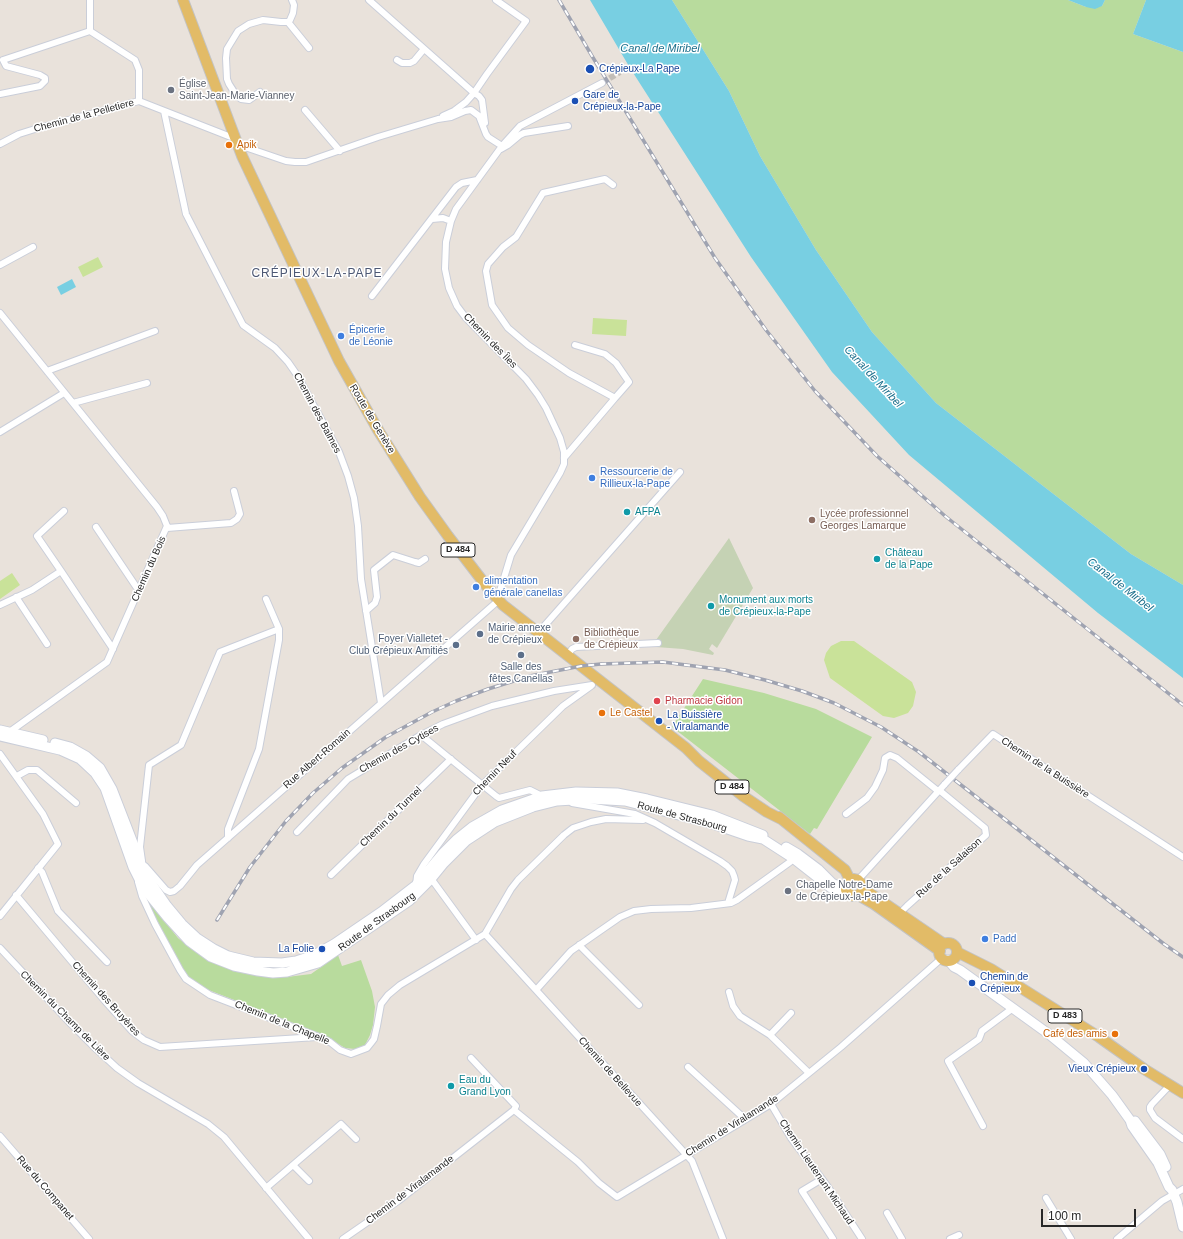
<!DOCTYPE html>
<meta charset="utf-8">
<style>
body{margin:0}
#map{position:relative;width:1183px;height:1239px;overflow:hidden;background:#e9e2db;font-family:Helvetica,sans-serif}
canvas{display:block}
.scale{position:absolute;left:1041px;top:1209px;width:95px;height:18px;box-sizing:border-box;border:2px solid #282828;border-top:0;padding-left:5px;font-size:12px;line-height:14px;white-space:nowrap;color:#282828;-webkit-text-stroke:3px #fff;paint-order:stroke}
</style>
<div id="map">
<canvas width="1183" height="1239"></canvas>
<div class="scale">100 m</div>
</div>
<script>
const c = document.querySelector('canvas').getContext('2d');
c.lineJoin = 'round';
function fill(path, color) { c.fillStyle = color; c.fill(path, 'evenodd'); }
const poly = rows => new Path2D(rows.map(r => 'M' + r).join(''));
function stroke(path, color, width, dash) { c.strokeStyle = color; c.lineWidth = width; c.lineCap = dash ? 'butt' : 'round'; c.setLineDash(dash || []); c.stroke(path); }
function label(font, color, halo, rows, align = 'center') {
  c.font = font + ' Helvetica,sans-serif'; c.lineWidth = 3; c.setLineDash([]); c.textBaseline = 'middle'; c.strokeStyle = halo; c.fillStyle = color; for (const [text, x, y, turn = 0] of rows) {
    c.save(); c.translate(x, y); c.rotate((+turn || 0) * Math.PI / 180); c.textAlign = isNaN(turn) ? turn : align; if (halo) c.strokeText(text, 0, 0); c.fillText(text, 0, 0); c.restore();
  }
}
const green = poly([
 [672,0,1068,0,1086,7,1102,6,1105,0,1146,0,1133,34,1183,52,1183,585,1131,554,936,403,872,332,816,250,760,156,729,91],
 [703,679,764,693,816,709,872,737,817,829,814,828,810,834,672,727],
 [144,893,170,928,178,938,189,947,206,958,234,971,272,977,287,977,311,974,338,955,342,966,361,960,372,991,375,1007,373,1025,370,1035,365,1045,355,1049,345,1048,324,1035,206,989,187,977,155,919]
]);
const cemetery = poly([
 [729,538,753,588,717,648,712,644,709,649,714,653,713,655,683,649,656,647,656,640]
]);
const pitch = poly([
 [98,257,103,267,83,277,78,267],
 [593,318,627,320,626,336,592,334],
 [12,573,20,585,0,599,0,581],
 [841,641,854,641,912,682,916,692,913,706,908,713,894,718,883,716,830,678,824,660,826,653,831,646]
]);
const water = poly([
 [590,0,672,0,729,91,760,156,816,250,872,332,936,403,1131,554,1183,585,1183,678,1098,613,909,455,832,372,751,257,630,68],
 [1068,0,1105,0,1102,6,1095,9,1086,7],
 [1146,0,1183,0,1183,52,1133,34],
 [72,279,76,287,61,295,57,287]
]);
const streetTunnel = poly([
 [602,83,620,72]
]);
const street = poly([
 [90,0,90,31],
 [369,0,474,93,479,96,482,100,485,123],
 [288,22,309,48],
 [90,31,135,60,139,70,139,101],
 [397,60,402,63,410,63,414,61,424,49],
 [260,92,249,100,241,99,236,95,229,84,227,79,226,58,227,49,238,31,249,24,263,20,281,22,288,22,290,20,293,13,294,5,292,0],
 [0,94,40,86,45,81,45,78,40,75,6,66,3,60,90,31],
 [305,110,340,151],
 [164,111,186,214,243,325,275,348,288,362,297,375,339,452,348,476,354,498,358,526,361,579,381,703],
 [443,116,454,111,466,102,474,93,487,74,526,21,496,0],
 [0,144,19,134,35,129,139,101,236,139],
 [239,147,245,147,286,161,295,162,306,162,378,137,438,119,451,117,465,111,471,110,479,116,486,134,488,137,502,146],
 [501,149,508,145,520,135,524,133,568,126],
 [432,219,443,218,451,221],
 [0,265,33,247],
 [372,296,456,187,462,183,477,180],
 [0,313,157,507,163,516,167,526,107,662,8,733],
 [575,345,605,354,616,363,629,382,615,398],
 [47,371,155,331],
 [73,403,147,383],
 [0,432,64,393],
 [564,458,615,398,569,373,528,345,508,328,492,305,486,271,488,264,503,247,516,237,543,193,605,179,613,185],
 [96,527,139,591],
 [167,528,231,523,237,519,240,514,234,491],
 [61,571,37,536,64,511],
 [16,597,47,644],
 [0,605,32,590,61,571,113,649],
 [366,611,375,603,377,597,374,570,393,555,415,562,419,563,425,559],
 [538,633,680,472],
 [567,656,572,649,576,647,658,643],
 [421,735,496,796,499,798,530,790,542,796],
 [0,754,43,814,58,844,0,916],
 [958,770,993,734,1183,857],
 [17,776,28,770,37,770,76,803],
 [572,803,635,814,655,823,720,861,727,866,732,871,734,876,735,880,728,903],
 [846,814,867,798,875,787,883,770,885,758,890,755,897,758,938,791],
 [297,832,348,779,421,735,443,724,492,706,554,691,592,685],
 [228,838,228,829,259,749,279,640,279,629],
 [142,861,140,847,149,765,181,745,220,652,279,629,266,599],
 [142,865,145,866,166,890,170,892,174,891,180,886,197,865,499,600,500,591,511,555,560,473,564,464,564,452,560,438,546,408,538,395,526,379,466,318,457,306,449,288,445,269,446,242,451,221,456,209,502,146,520,126,602,83],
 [38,868,42,872,58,911,107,962],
 [331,875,451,759],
 [430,877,476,940],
 [858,880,945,784],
 [138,882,142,896,155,924,180,970,186,979,210,995,319,1037,330,1042,340,1050,351,1054,367,1048,371,1043,374,1039,377,1026,381,1004,388,995,400,985,485,934,536,990,571,951,620,917,634,911,651,909,691,908,731,903,737,900,790,862,796,857],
 [416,885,417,876,424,864,482,785,563,706,591,686],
 [16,895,105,1001,132,1031,144,1040,160,1047,317,1037],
 [899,914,907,906,986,835,985,828,939,790],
 [485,934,511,889,518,880,564,835,573,828,591,822,606,819,643,820],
 [579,945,639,1005],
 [0,948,71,1024,93,1046,117,1068,138,1083,208,1124,224,1137,309,1239],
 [536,990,692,1161,723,1239],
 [729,992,733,1006,740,1016,770,1035,809,1073],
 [770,1035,791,1013],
 [688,1067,745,1119],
 [1170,1085,1152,1104,1150,1107,1150,1110,1155,1118,1183,1139],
 [771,1104,791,1138,828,1187,862,1239],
 [514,1110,578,1162,599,1183,617,1197,771,1104,841,1047,942,958],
 [983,1126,948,1061,979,1039,982,1031,1013,1008],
 [0,1136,89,1239],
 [293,1165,309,1181],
 [822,1179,802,1191,833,1239],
 [266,1188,341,1124,356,1139],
 [1046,1198,1071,1239],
 [887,1213,902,1239],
 [343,1239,398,1201,514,1110,516,1106,471,1058],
 [950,1239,959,1235],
 [1117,1239,1162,1201,1183,1189]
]);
const secondary = poly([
 [0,730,43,740],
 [0,736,60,750,80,759,95,773,105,788,133,867,139,879,150,896,167,917,189,941,211,957,234,966,258,971,273,973,287,972,318,963,409,901,431,879,444,863,466,841,495,822,533,807,557,801,590,799,625,801,713,824,748,836,763,839,794,859,831,888,836,891,847,892],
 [55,743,70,747,86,756,100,768,112,789,145,874,167,906,182,924,197,938,214,949,228,956,253,962,282,963,296,961,314,955,334,944,381,912,416,885,443,853,457,839,472,827,502,810,542,796,576,792,617,793,647,799,712,815,763,835],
 [786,847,798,854,818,869,832,883,836,885,846,885],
 [948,960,954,967,960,970,1050,1035,1084,1063,1112,1095,1130,1120,1132,1126,1158,1163,1169,1187,1172,1190,1177,1202,1183,1227],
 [1135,1121,1160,1154,1166,1167]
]);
const primary = poly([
 [183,0,242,156,339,361,378,430,420,497,448,536,488,588,503,605,686,748,699,761,743,796,767,812,783,820],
 [779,817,845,870,850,880],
 '939 952a9 9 0 1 1 18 0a9 9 0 1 1-18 0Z',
 [940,951,874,904,858,895,853,896,849,894,846,890,847,883,853,879,858,880,861,883,862,888,944,944],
 [957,952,991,969,1099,1037,1144,1069,1183,1093]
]);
const rail = poly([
 [559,0,592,56,715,258,766,330,815,391,877,456,945,516,1183,705],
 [217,920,250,867,286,821,313,793,342,768,386,737,432,712,456,701,488,689,530,676,581,666,601,664,663,662,725,670,765,680,802,691,834,703,881,727,919,752,1164,944,1183,957]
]);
const streetBridge = poly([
 [945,784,958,770]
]);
const markers = [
 [590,69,5,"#1a4fb4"],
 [171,90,4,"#6b7280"],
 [575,101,4,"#1a4fb4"],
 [229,145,4,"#e8710a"],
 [341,336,4,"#3f7fe0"],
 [592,478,4,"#3f7fe0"],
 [627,512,4,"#0f9aa8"],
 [812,520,4,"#8d6e63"],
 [877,559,4,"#0f9aa8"],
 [476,587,4,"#3f7fe0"],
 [711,606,4,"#0f9aa8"],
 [480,634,4,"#5c6f8a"],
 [576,639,4,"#8d6e63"],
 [456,645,4,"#5c6f8a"],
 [521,655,4,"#5c6f8a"],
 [657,701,4,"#e0444e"],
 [602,713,4,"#e8710a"],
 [659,721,4,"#1a4fb4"],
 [788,891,4,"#6b7280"],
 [985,939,4,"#3f7fe0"],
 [322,949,4,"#1a4fb4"],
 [972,983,4,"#1a4fb4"],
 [1115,1034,4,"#e8710a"],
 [1144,1069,4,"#1a4fb4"],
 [451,1086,4,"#0f9aa8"]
];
const shields = [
 [458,550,34],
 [732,787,34],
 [1065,1016,34]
];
const shieldNames = [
 ["D 484",458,550],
 ["D 484",732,787],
 ["D 483",1065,1016]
];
const transitNames = [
 ["Crépieux-La Pape",599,69],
 ["Gare de",583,95],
 ["Crépieux-la-Pape",583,107],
 ["La Buissière",667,715],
 ["- Viralamande",667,727],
 ["La Folie",314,949,"right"],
 ["Chemin de",980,977],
 ["Crépieux",980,989],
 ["Vieux Crépieux",1136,1069,"right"]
];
const worshipNames = [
 ["Église",179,84],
 ["Saint-Jean-Marie-Vianney",179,96],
 ["Chapelle Notre-Dame",796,885],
 ["de Crépieux-la-Pape",796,897]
];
const streetNames = [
 ["Chemin de la Pelletiere",84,116,-15],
 ["Chemin des Îles",490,341,46],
 ["Chemin des Balmes",317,413,62],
 ["Route de Genève",372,419,59],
 ["Chemin du Bois",149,569,-66],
 ["Chemin des Cytises",399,749,-29],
 ["Rue Albert-Romain",317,759,-41],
 ["Chemin de la Buissière",1045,768,33],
 ["Chemin Neuf",495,773,-46],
 ["Chemin du Tunnel",391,817,-44],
 ["Route de Strasbourg",682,817,15],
 ["Rue de la Salaison",949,868,-42],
 ["Route de Strasbourg",377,922,-36],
 ["Chemin des Bruyères",106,999,48],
 ["Chemin du Champ de Lière",65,1016,45],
 ["Chemin de la Chapelle",282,1023,22],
 ["Chemin de Bellevue",610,1072,48],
 ["Chemin de Viralamande",732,1126,-32],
 ["Chemin Lieutenant Michaud",816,1172,56],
 ["Rue du Companet",45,1188,49],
 ["Chemin de Viralamande",410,1190,-37]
];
const foodNames = [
 ["Apik",237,145],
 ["Le Castel",610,713],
 ["Café des amis",1107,1034,"right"]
];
const shopNames = [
 ["Épicerie",349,330],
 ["de Léonie",349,342],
 ["Ressourcerie de",600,472],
 ["Rillieux-la-Pape",600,484],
 ["alimentation",484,581],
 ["générale canellas",484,593],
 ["Padd",993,939]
];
const cultureNames = [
 ["AFPA",635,512],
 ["Château",885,553],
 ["de la Pape",885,565],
 ["Monument aux morts",719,600],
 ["de Crépieux-la-Pape",719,612],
 ["Eau du",459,1080],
 ["Grand Lyon",459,1092]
];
const educationNames = [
 ["Lycée professionnel",820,514],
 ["Georges Lamarque",820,526],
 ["Bibliothèque",584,633],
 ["de Crépieux",584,645]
];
const serviceNames = [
 ["Mairie annexe",488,628],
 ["de Crépieux",488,640],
 ["Foyer Vialletet -",448,639,"right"],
 ["Club Crépieux Amitiés",448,651,"right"],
 ["Salle des",521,667,"center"],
 ["fêtes Canellas",521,679,"center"]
];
const healthNames = [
 ["Pharmacie Gidon",665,701]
];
const waterNames = [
 ["Canal de Miribel",660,49],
 ["Canal de Miribel",873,377,47],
 ["Canal de Miribel",1120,585,38]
];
const quarterNames = [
 ["CRÉPIEUX-LA-PAPE",317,274]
];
fill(green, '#b8db9d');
fill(cemetery, '#c5d2b4');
fill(pitch, '#c9e299');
fill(water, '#78cfe2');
stroke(streetTunnel, '#c2bdb7', 6, [6, 3]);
stroke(street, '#caced9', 8);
stroke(secondary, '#caced9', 11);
stroke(primary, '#c3c3c3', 12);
stroke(street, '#fff', 6);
stroke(secondary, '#fff', 9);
stroke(primary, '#e2bb67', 10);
stroke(rail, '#9fa3b1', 3.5);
stroke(rail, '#fff', 2, [6]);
stroke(streetBridge, '#caced9', 8, []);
stroke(streetBridge, '#fff', 6);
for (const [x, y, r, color] of markers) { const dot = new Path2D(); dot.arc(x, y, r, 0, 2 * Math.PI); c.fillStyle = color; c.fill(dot); stroke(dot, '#fff', 1.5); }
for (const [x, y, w] of shields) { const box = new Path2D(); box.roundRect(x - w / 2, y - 7, w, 14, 3); c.fillStyle = '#fff'; c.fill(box); stroke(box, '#282828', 1); }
label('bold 9px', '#282828', null, shieldNames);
label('10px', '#164399', '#fff', transitNames, 'left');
label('10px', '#5b616d', '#fff', worshipNames, 'left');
label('10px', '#282828', '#fff', streetNames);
label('10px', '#c56008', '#fff', foodNames, 'left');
label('10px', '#366cbe', '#fff', shopNames, 'left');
label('10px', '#0d838f', '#fff', cultureNames, 'left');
label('10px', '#785e54', '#fff', educationNames, 'left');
label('10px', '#4e5e75', '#fff', serviceNames, 'left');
label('10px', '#be3a42', '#fff', healthNames, 'left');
label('italic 11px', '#1a6e8b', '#fff', waterNames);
c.letterSpacing = '1px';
label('12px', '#4d5874', '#fff', quarterNames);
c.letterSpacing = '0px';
</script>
